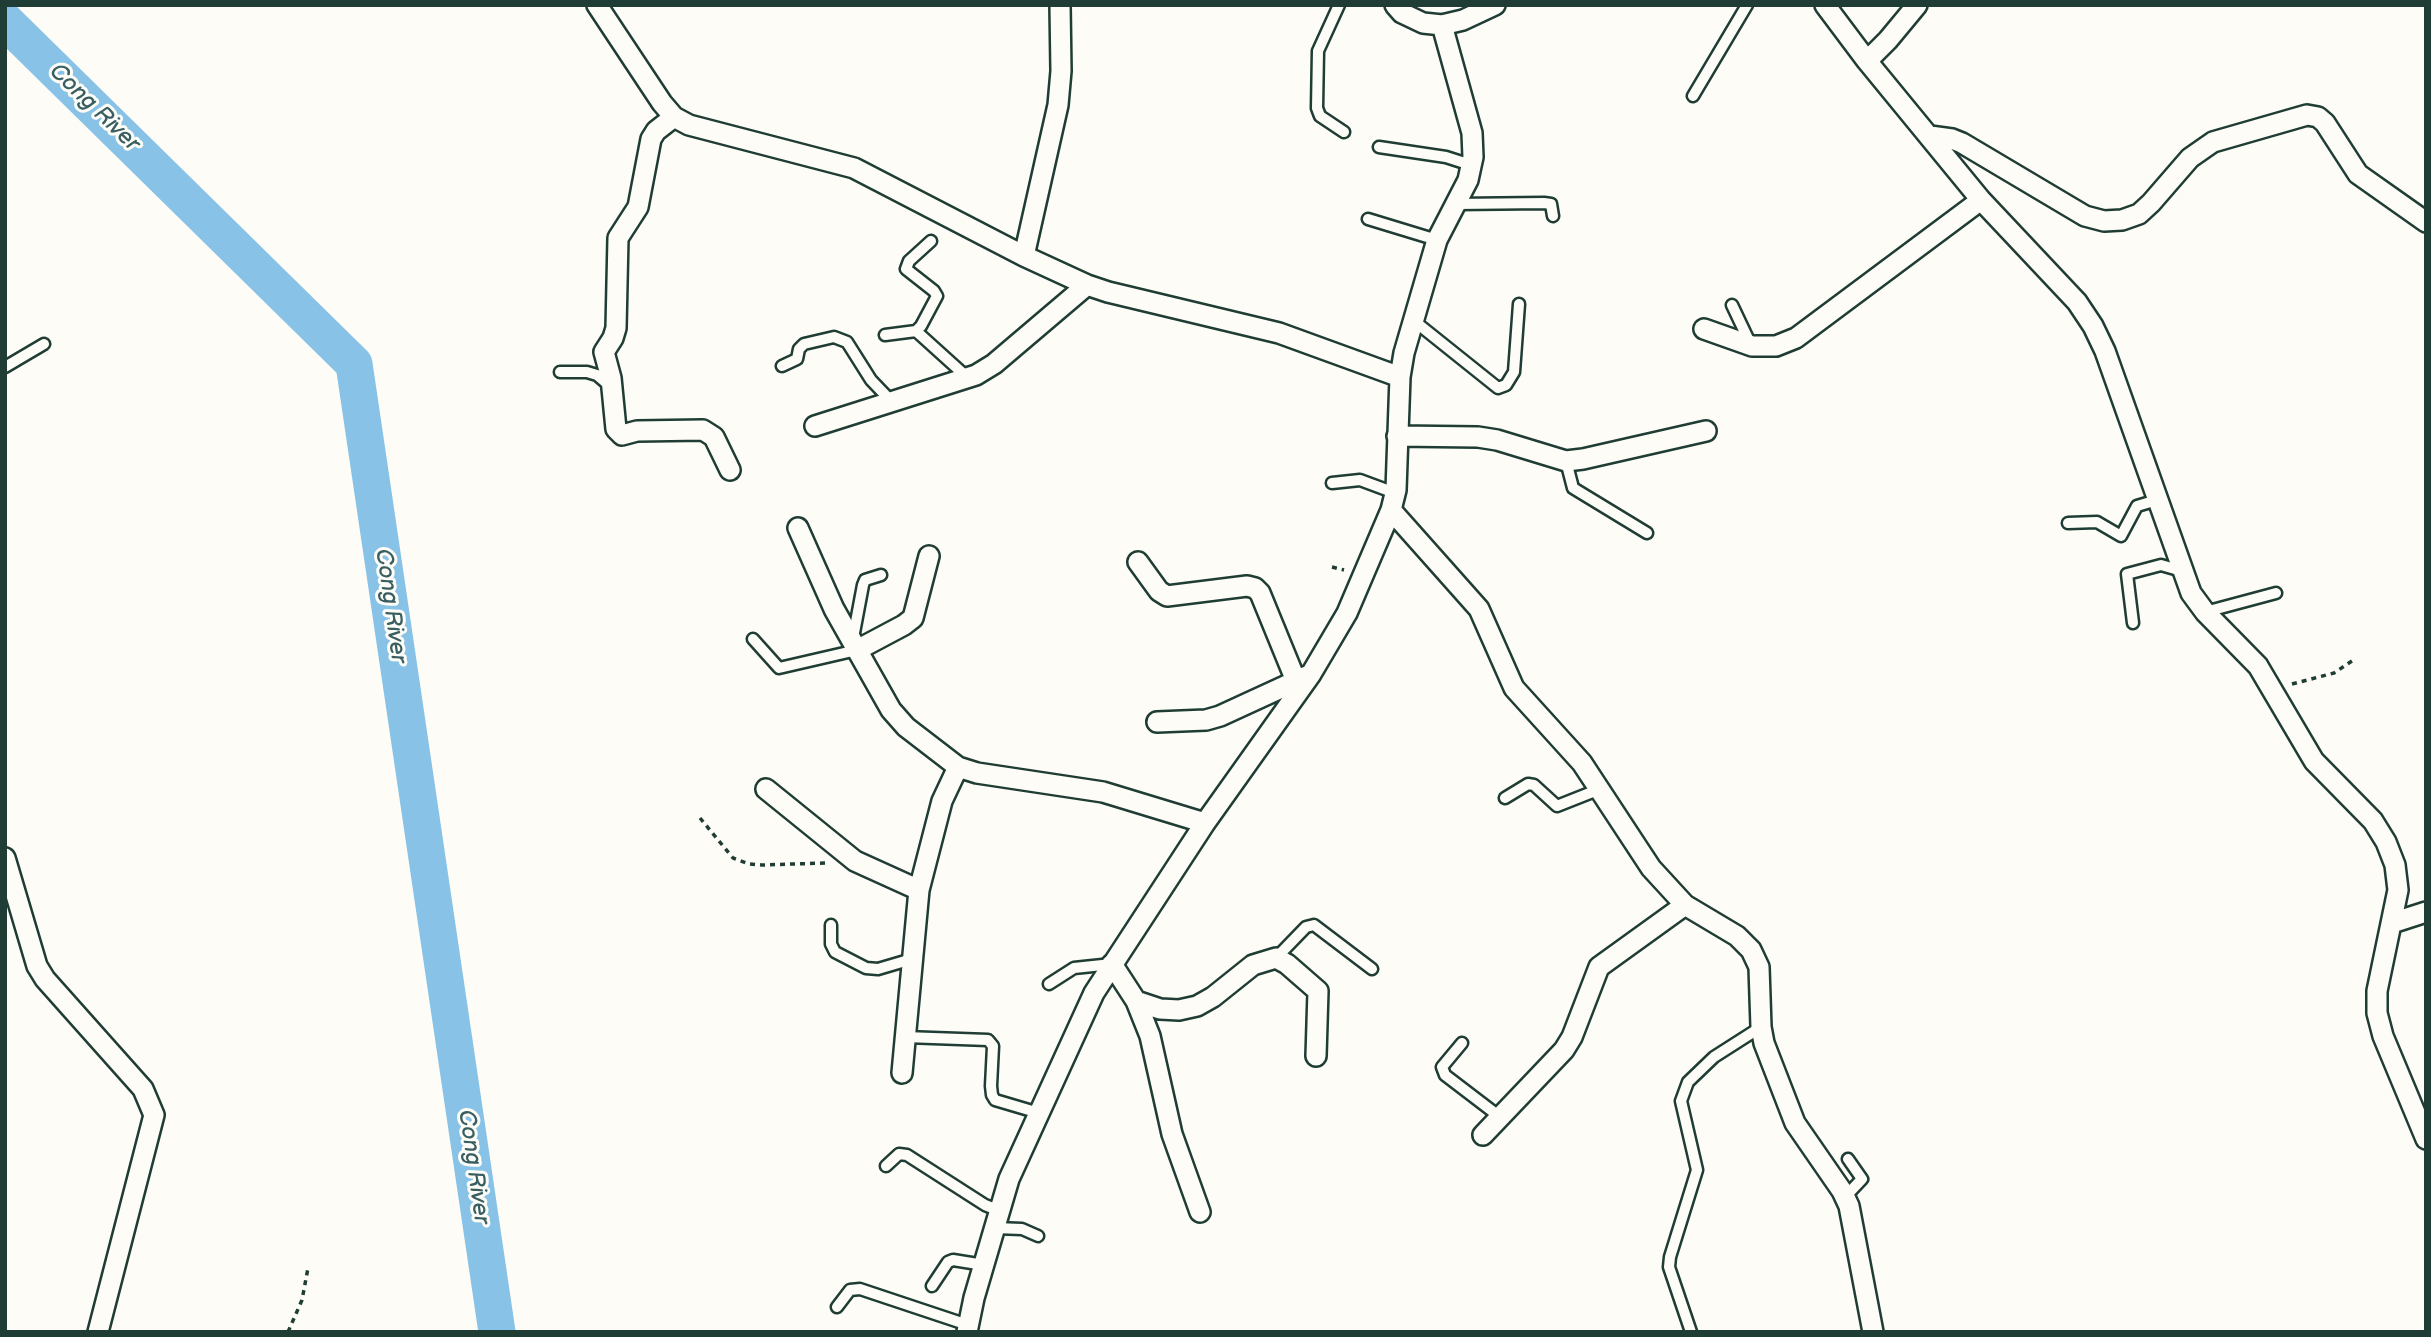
<!DOCTYPE html>
<style>
body{margin:0}
#map{position:relative;width:2431px;height:1337px;overflow:hidden;background:#fdfcf7;font-family:"Balsamiq Sans",sans-serif}
canvas{display:block}
.frame{position:absolute;inset:0;border:7px solid #1f3d34;pointer-events:none}
</style>
<div id="map">
<canvas width="2431" height="1337"></canvas>
<div class="frame"></div>
</div>
<script>
const c = document.querySelector('canvas').getContext('2d');
c.lineJoin = 'round';
const poly = rows => new Path2D(rows.map(r => 'M' + r).join(''));
function stroke(path, color, width, dash) { c.strokeStyle = color; c.lineWidth = width; c.lineCap = dash ? 'butt' : 'round'; c.setLineDash(dash || []); c.stroke(path); }
function label(font, color, halo, rows, align = 'center') {
  c.font = font + ' "Balsamiq Sans",sans-serif'; c.lineWidth = 6; c.setLineDash([]); c.textBaseline = 'middle'; c.strokeStyle = halo; c.fillStyle = color; for (const [text, x, y, turn = 0] of rows) {
    c.save(); c.translate(x, y); c.rotate((+turn || 0) * Math.PI / 180); c.textAlign = isNaN(turn) ? turn : align; if (halo) c.strokeText(text, 0, 0); c.fillText(text, 0, 0); c.restore();
  }
}
const river = poly([
 [5,21,354,364,497,1332]
]);
const path = poly([
 [1332,567,1344,570],
 [2292,684,2334,673,2355,659],
 [700,818,733,858,749,864,762,865,825,863],
 [288,1332,302,1300,308,1268]
]);
const service = poly([
 [1339,5,1318,51,1317,108,1320,116,1344,132],
 [1693,96,1747,5],
 [1379,147,1446,157,1471,165],
 [1456,204,1544,203,1551,204,1553,216],
 [1368,219,1437,240],
 [1732,305,1750,343],
 [1413,320,1498,388,1506,385,1514,372,1519,304],
 [916,331,968,378],
 [885,335,916,331,921,326,937,296,934,291,906,269,909,261,931,241],
 [782,366,797,359,799,349,804,344,834,337,847,342,871,380,892,402],
 [5,367,44,344],
 [560,372,587,372,597,375,611,387],
 [1566,461,1573,488,1647,533],
 [1332,483,1360,480,1395,493],
 [2068,523,2097,522,2121,536,2137,506,2157,500],
 [2205,612,2276,593],
 [2133,623,2127,574,2161,565,2182,571],
 [853,638,863,585,865,580,881,575],
 [753,639,779,668,857,650],
 [1505,798,1528,784,1534,785,1557,806,1600,789],
 [831,925,831,944,835,952,866,968,878,969,912,959],
 [1276,958,1306,927,1314,925,1372,969],
 [1049,984,1074,968,1112,964],
 [905,1037,988,1040,993,1046,991,1086,992,1095,995,1100,1039,1113],
 [1462,1043,1442,1067,1445,1075,1500,1117],
 [886,1166,899,1154,907,1155,985,1205,1000,1211],
 [1845,1197,1862,1179,1848,1159],
 [995,1228,1022,1229,1038,1236],
 [932,1286,948,1262,953,1260,984,1265],
 [837,1307,850,1290,860,1289,968,1325],
 [1691,1332,1669,1267,1670,1257,1697,1170,1681,1101,1688,1082,1714,1057,1761,1027]
]);
const minor = poly([
 [597,5,662,103,674,117,689,125,854,168,1024,256,1087,285,1108,292,1279,333,1400,377],
 [1395,5,1402,13,1423,23,1442,25,1463,20,1495,5],
 [1825,5,1867,61,1981,200,2077,302,2093,326,2105,351,2191,593,2205,612,2258,666,2314,761,2373,821,2386,842,2395,865,2398,890,2377,991,2377,1013,2383,1036,2426,1139],
 [1867,61,1888,40,1917,5],
 [674,117,656,131,651,139,638,207,618,238,616,328,613,338,604,352,611,378,616,429,622,435,637,431,703,430,714,437,730,470],
 [1930,136,1952,139,1962,143,2085,216,2104,221,2122,220,2139,214,2151,203,2190,158,2213,142,2307,115,2318,117,2325,123,2358,174,2426,222],
 [1024,256,1058,105,1061,71,1060,5],
 [1704,329,1752,346,1776,346,1796,338,1981,200],
 [815,426,976,375,994,364,1087,285],
 [1397,436,1478,437,1497,440,1566,461,1583,459,1706,431],
 [1391,510,1479,609,1514,688,1582,763,1651,868,1685,905,1737,936,1751,950,1759,967,1761,1027,1764,1043,1795,1123,1842,1191,1849,1206,1873,1332],
 [798,528,834,609,891,710,906,727,958,767,977,773,1103,792,1205,823],
 [1138,562,1159,591,1167,596,1247,586,1255,588,1260,593,1296,681],
 [857,650,904,625,913,618,929,556],
 [1157,722,1206,720,1220,716,1307,676],
 [766,789,855,861,919,890],
 [5,858,37,966,45,979,143,1089,154,1115,98,1332],
 [2392,923,2426,912],
 [1112,964,1136,1001,1150,1036,1172,1134,1200,1212],
 [1136,1001,1160,1009,1179,1010,1197,1006,1213,997,1253,965,1276,958,1287,964,1318,991,1316,1056],
 [902,1073,919,890,942,801,958,767],
 [1483,1135,1564,1050,1572,1037,1599,967,1685,905],
 [967,1332,974,1298,1009,1179,1094,993,1205,823,1311,674,1347,613,1391,510,1396,490,1400,377,1404,353,1437,240,1468,180,1473,157,1472,133,1442,25]
]);
const waterNames = [
 ["Cong River",94,108,44],
 ["Cong River",390,606,82],
 ["Cong River",473,1167,82]
];
stroke(river, '#88c3e7', 37);
stroke(service, '#1f3d34', 15);
stroke(minor, '#1f3d34', 24);
stroke(path, '#1f3d34', 3.5, [5, 5]);
stroke(service, '#fdfcf7', 10);
stroke(minor, '#fdfcf7', 19);
label('italic 23px', '#395e61', '#fdfcf7', waterNames);
</script>
